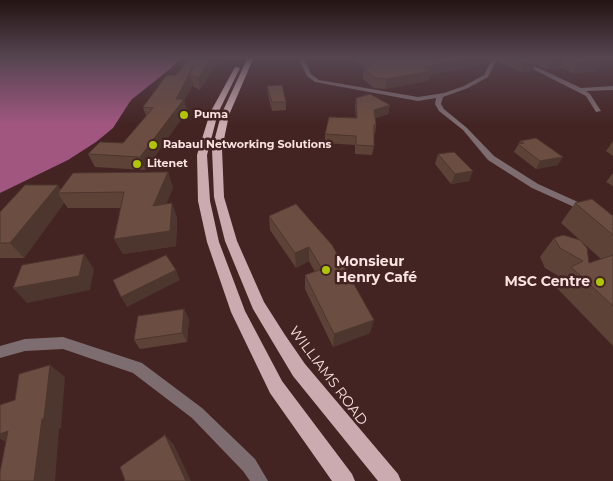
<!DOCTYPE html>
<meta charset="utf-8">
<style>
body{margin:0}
canvas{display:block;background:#432423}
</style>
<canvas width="613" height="481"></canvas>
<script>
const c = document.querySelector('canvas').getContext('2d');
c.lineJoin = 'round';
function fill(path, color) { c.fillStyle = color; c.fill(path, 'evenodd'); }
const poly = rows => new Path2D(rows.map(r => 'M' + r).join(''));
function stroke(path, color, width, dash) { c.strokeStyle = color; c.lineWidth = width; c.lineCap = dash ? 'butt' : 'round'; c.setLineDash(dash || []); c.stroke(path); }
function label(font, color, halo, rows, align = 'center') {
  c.font = font + ' Montserrat,sans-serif'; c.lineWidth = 5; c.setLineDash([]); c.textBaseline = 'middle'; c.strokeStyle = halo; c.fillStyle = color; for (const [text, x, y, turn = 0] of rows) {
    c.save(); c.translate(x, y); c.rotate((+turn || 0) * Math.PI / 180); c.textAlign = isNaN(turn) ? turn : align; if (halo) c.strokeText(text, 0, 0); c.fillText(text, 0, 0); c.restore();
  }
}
const water = poly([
 [0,57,181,57,170,69,131,100,113,128,96,142,68,160,0,193]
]);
const street = poly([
 [298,57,303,57,311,74,319,80,418,97,444,93,464,86,484,75,493,57,498,57,488,77,468,88,443,97,441,104,444,109,467,128,494,156,538,184,589,207,591,209,586,212,583,211,532,188,488,160,463,130,439,111,435,104,436,98,418,101,315,82,307,76,298,57],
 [509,57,515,57,581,88,613,86,613,90,586,91,590,94,601,111,596,112,586,96,509,57],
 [63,337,142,363,202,408,255,459,268,481,250,481,243,471,192,418,133,373,63,349,25,351,0,358,0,346,25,339,63,337]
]);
const primary = poly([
 [248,57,254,57,229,115,222,149,224,197,237,241,264,302,285,335,305,364,398,474,401,481,378,481,293,376,253,309,225,241,214,197,212,149,221,115,248,57],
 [235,67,240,68,218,113,207,155,210,201,219,242,245,311,282,381,352,474,355,481,332,481,270,393,231,312,207,242,198,201,197,155,210,113,235,67]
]);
const wall = poly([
 [351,57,491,57,488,63,430,75,428,81,385,89,374,88,363,79,364,68],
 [499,57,600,57,603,59,597,71,573,73,561,68,546,69,535,64,532,71,521,72,498,62],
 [219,61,200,90,193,86,193,84,184,101,187,111,145,170,95,167,88,154,123,143,146,116,143,107,176,75],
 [267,86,286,102,286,110,272,111,268,95],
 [356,98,390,105,388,114,375,118,376,125,375,134,374,134,374,146,372,155,355,154,355,145,325,143,325,134,356,118,355,107],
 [520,141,558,165,536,169,514,152],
 [613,141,613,156,606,151],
 [438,154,469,181,451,184,435,164],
 [613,173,613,186,606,182],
 [173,187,166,204,177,218,176,246,123,254,114,239,121,208,68,208,64,203,24,258,0,258,0,212,61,190],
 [575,203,613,216,613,346,555,286,562,278,545,268,540,257,554,238,589,263,601,259,561,223],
 [296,204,370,333,333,347,305,289,305,275,315,272,309,261,296,268,270,230,269,216],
 [189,319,187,342,140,349,134,340]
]);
const shadedWall = poly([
 [212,57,218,57,219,61,200,90,198,78],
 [475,57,491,57,488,63,430,75,428,81,385,89,387,79,422,67],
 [556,57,566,57,561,68,546,69,551,58],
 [603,59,597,71,573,73,579,62],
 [536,63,532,71,521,72,524,64],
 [194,65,190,74,193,84,184,101,187,111,145,170,140,157,176,99],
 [390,105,388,114,373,119,374,110],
 [563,157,558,165,536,169,540,161],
 [473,171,469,181,451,184,455,174],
 [168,172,173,187,160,221,153,206],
 [58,185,63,193,58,193,64,203,24,258,10,243],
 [172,203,177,218,176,246,123,254,114,239],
 [309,247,309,261,296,268,295,253],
 [84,254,94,269,90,290,27,303,13,288],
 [176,270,180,280,127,307,121,297],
 [184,309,189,319,187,342,182,333],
 [374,320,370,333,333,347,334,334],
 [50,365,65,377,61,428,59,429,55,481,34,481,42,419],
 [8,431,14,445,0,439,0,434],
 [165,435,174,445,191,481,186,481]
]);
const building = poly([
 [190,57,212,57,198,78,190,74,194,65,176,99,184,99,140,157,88,154,100,142,123,143,153,108,143,107,166,76,176,75,190,57],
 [363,57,475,57,422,67,431,71,387,79,375,78,365,70,368,69,364,66,373,65,363,57],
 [508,57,525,57,536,63,524,64,508,57],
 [569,57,600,57,603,59,579,62,569,57],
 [282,85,286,102,272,102,267,86,282,85],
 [370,94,390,105,374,110,376,125,374,125,374,146,356,145,356,136,325,134,329,117,357,118,356,98,370,94],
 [536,138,563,157,540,161,518,144,524,143,520,141,536,138],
 [454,152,473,171,455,174,438,154,454,152],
 [168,172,153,206,172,203,170,231,114,239,124,192,58,193,73,173,168,172],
 [25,185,58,185,10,243,0,243,0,212,25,185],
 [592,199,613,216,613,235,575,203,592,199],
 [296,204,332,245,374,320,334,334,305,275,322,269,309,247,295,253,269,216,296,204],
 [563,235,580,240,587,248,589,263,613,255,613,306,571,267,583,261,560,248,554,238,563,235],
 [84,254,79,276,13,288,22,265,84,254],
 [166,255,176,270,121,297,113,280,166,255],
 [184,309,182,333,134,340,138,316,184,309],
 [50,365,44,418,42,419,34,481,0,481,0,472,8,431,0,434,0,405,15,400,19,374,50,365],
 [165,435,186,481,124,481,125,480,120,467,165,435]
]);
const markers = [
 [184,115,5,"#afc506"],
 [153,145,5,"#afc506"],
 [137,164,5,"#afc506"],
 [326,270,5,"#afc506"],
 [600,282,5,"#afc506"]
];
const farPoinames = [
 ["Puma",194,115],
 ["Rabaul Networking Solutions",163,145],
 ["Litenet",147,164]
];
const poiNames = [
 ["Monsieur",336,262],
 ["Henry Café",336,278],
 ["MSC Centre",590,282,"right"]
];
const streetNames = [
 ["WILLIAMS ROAD",328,376,53]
];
fill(water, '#a15680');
fill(street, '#7d6c70');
fill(primary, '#cbaab0');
fill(wall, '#5d4238');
fill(shadedWall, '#4c362e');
fill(building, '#6c4d41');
stroke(building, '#4c362e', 1);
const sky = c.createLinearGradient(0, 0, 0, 125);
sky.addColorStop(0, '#251413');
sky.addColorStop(0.46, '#554550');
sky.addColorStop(1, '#55455000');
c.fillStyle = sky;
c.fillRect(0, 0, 613, 125);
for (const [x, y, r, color] of markers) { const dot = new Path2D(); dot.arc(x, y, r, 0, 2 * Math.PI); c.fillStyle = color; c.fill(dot); stroke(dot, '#432423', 2); }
label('bold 11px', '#f9e3e1', '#432423', farPoinames, 'left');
label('bold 14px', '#f9e3e1', '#432423', poiNames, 'left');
label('14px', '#f9e3e1', '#432423', streetNames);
</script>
